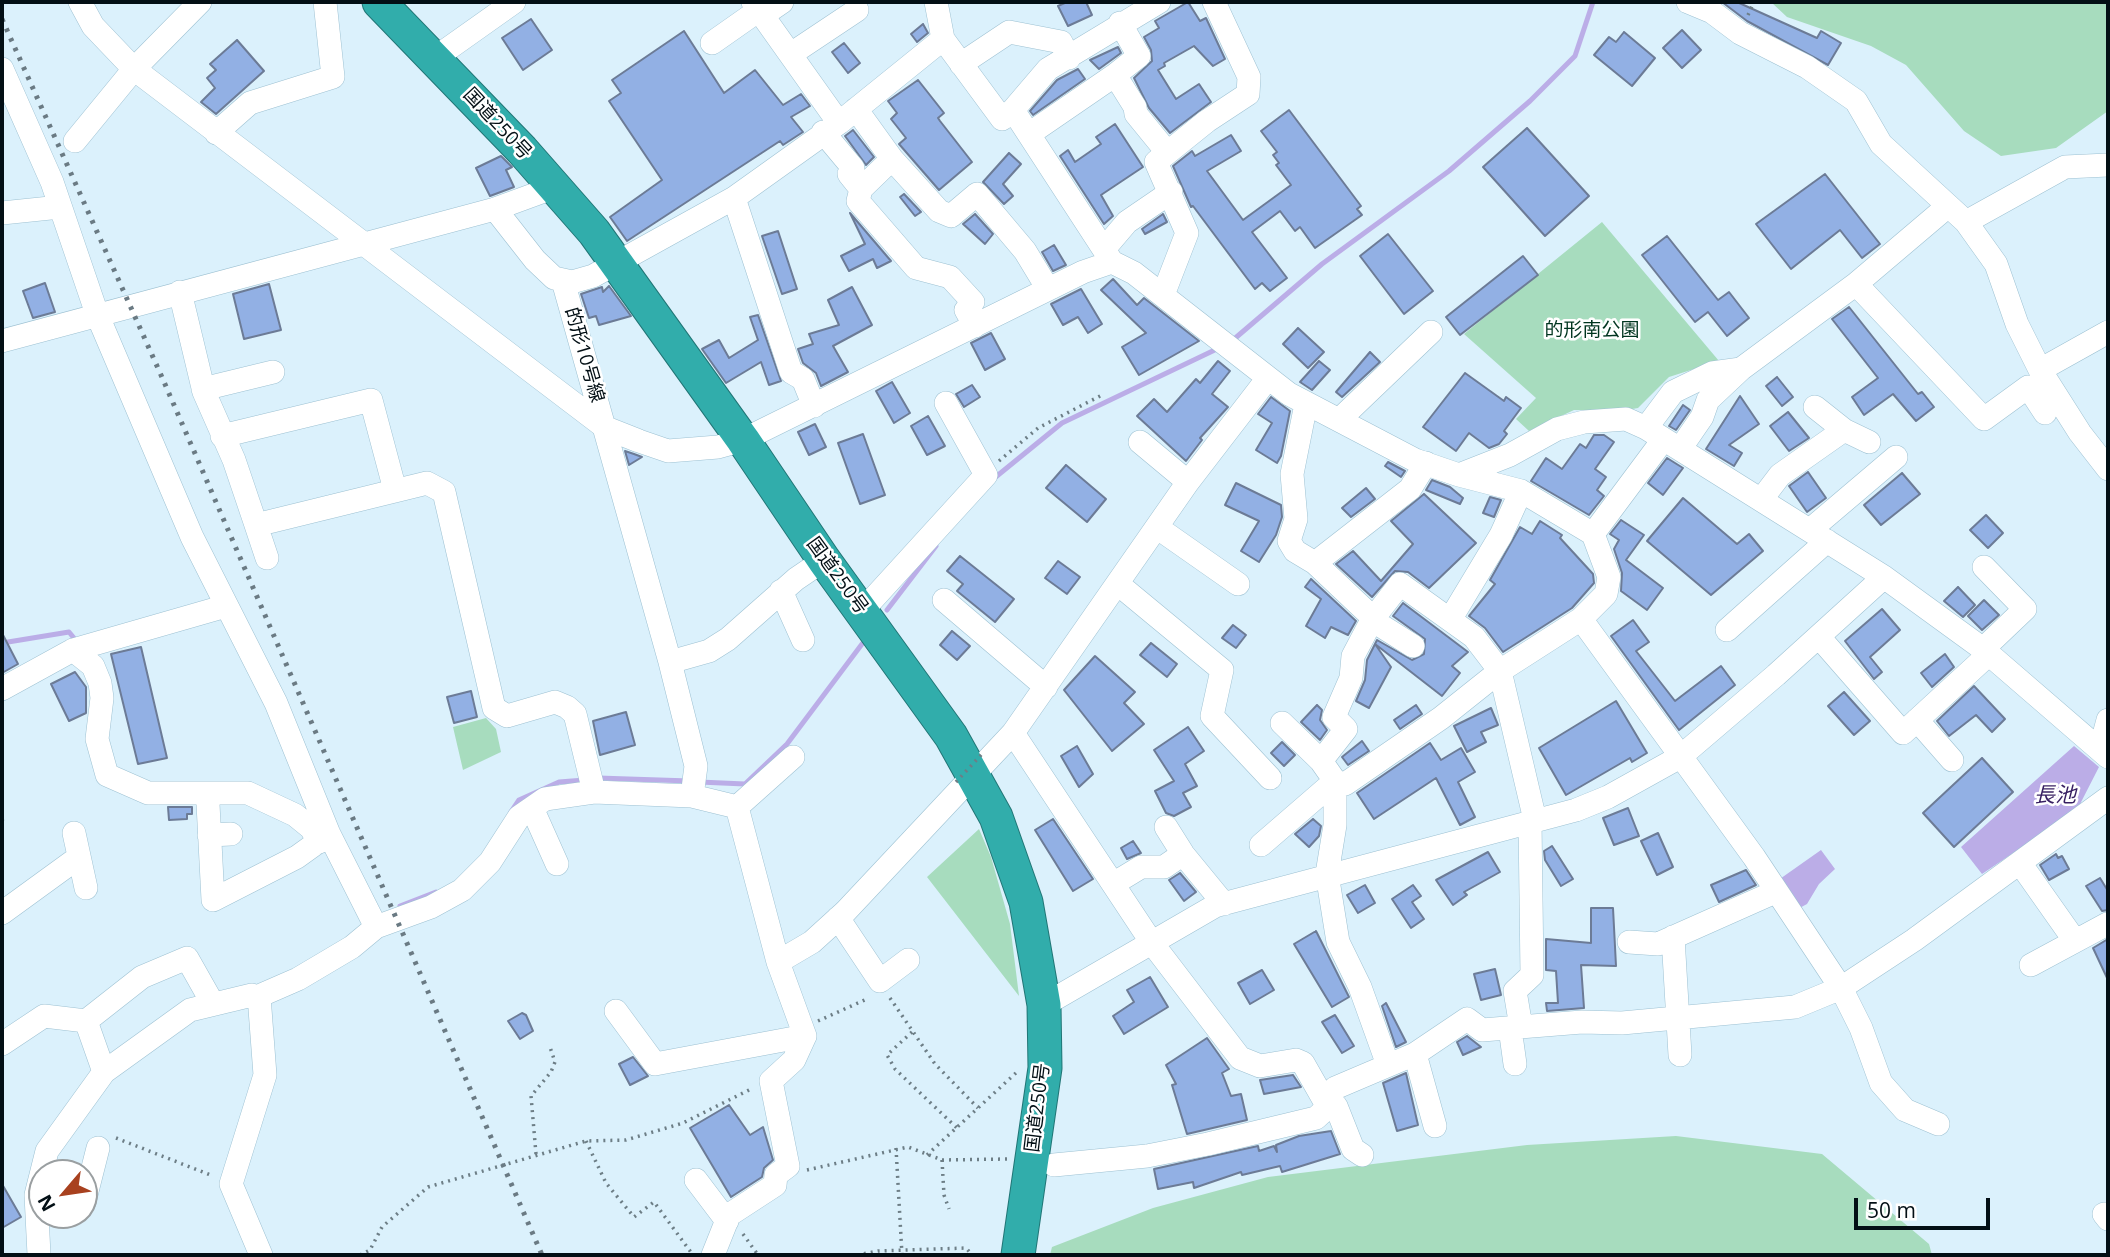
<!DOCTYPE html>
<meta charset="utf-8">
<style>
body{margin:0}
#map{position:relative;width:2110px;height:1257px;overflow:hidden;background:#dbf1fc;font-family:"Open Sans",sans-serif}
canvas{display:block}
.frame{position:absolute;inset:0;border:4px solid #030f15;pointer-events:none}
.north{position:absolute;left:28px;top:1159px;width:70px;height:70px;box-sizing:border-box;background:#fff;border:2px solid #9a9fa1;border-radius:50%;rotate:241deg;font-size:19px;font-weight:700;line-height:28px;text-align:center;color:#030f15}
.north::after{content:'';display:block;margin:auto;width:24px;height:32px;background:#a8411f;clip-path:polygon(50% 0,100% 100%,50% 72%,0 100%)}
.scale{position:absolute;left:1854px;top:1198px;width:136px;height:32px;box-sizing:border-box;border:4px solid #030f15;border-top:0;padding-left:9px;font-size:21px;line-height:24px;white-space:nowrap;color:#030f15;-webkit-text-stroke:5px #fff;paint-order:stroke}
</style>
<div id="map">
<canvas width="2110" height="1257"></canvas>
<div class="frame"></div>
<div class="north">N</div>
<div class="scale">50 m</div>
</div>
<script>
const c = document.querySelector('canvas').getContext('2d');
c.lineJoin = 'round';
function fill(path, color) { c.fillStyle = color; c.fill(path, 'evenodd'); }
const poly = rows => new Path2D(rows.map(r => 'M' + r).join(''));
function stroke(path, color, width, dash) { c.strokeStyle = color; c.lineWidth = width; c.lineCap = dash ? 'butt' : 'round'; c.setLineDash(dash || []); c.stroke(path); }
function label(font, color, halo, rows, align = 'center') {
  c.font = font + ' "Open Sans","Noto Sans JP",sans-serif'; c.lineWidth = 5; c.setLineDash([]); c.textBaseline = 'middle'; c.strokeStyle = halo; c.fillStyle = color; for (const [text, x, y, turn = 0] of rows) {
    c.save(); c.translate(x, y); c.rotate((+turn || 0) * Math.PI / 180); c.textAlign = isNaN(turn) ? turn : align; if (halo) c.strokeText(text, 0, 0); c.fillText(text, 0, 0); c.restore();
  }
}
const green = poly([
 [1771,2,2108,2,2108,111,2056,148,2001,156,1964,131,1906,65,1871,46,1787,17],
 [1602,222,1719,361,1669,377,1638,408,1620,411,1574,410,1529,431,1516,419,1536,398,1464,334],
 [486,718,496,729,501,752,463,770,453,727],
 [979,829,991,857,1010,924,1019,996,927,877],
 [1676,1136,1822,1154,1929,1244,1932,1255,1050,1255,1052,1247,1153,1208,1268,1177,1527,1145]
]);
const water = poly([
 [2074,746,2099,767,2077,810,1982,874,1961,847],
 [1821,850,1835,869,1819,884,1807,904,1794,911,1777,881]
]);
const stream = poly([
 [1233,340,1322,264,1449,171,1530,101,1575,56,1593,2],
 [992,480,1062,423,1221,347],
 [887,610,936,546],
 [2,643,69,632,78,643],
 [598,778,690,781],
 [699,782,745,784,787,744,862,644],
 [511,812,519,800,559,782,585,780],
 [400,906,436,892]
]);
const building = poly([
 [1067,2,1086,2,1092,15,1068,26,1058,6,1067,2],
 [1188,2,1200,21,1206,18,1225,59,1213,66,1194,46,1164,63,1165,66,1158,70,1176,99,1199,84,1211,102,1170,133,1149,108,1134,78,1152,61,1151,50,1144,37,1159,28,1155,21,1188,2],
 [1722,2,1737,2,1817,38,1821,31,1841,43,1828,65,1747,21,1722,2],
 [531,19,552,50,523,70,502,38,531,19],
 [923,24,928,33,917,42,911,34,923,24],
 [1682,30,1701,50,1682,68,1663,48,1682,30],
 [684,31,724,93,755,70,783,105,801,94,810,106,791,117,803,132,783,145,780,141,627,241,610,217,662,180,609,101,621,93,612,80,684,31],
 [1624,32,1655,58,1632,86,1594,55,1609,37,1616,42,1624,32],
 [237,40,264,71,216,114,201,102,215,88,207,78,216,70,210,64,237,40],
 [844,43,860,63,848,73,832,52,844,43],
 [1118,47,1121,53,1099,69,1090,60,1118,47],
 [1078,69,1085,79,1033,115,1030,111,1057,80,1078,69],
 [918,80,944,113,938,118,940,121,972,162,939,190,899,144,906,138,891,119,897,113,888,101,918,80],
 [1289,110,1361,206,1357,209,1362,215,1315,248,1300,227,1295,231,1280,211,1252,232,1287,278,1270,291,1262,283,1255,289,1193,206,1191,207,1173,166,1192,151,1195,156,1231,135,1241,151,1207,171,1243,220,1291,185,1276,165,1279,163,1273,155,1277,152,1261,131,1289,110],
 [1115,124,1143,167,1101,195,1113,216,1104,224,1060,156,1068,150,1075,162,1101,144,1096,137,1115,124],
 [1527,128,1589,196,1545,236,1483,167,1527,128],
 [853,130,874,157,866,165,845,136,853,130],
 [1009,153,1021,164,1003,184,1013,196,1004,204,983,182,1009,153],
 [501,156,512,167,506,170,514,187,490,196,476,168,501,156],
 [1825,174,1880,244,1862,258,1840,230,1791,269,1756,224,1825,174],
 [904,194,921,212,915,216,900,197,904,194],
 [850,213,891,261,877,268,873,259,849,271,841,256,865,244,850,213],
 [975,214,993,234,985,244,963,224,975,214],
 [1163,214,1167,222,1145,234,1142,229,1163,214],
 [778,231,797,289,782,294,762,236,778,231],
 [1388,234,1433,291,1404,314,1360,256,1388,234],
 [1667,236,1718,300,1729,292,1749,318,1727,336,1708,312,1695,322,1642,255,1667,236],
 [1054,245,1066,265,1053,271,1042,252,1054,245],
 [1523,256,1538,275,1460,335,1446,317,1523,256],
 [1113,279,1137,305,1144,298,1199,341,1139,375,1122,347,1146,333,1101,290,1113,279],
 [45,283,55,312,33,318,23,291,45,283],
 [269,284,281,330,244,339,233,294,269,284],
 [609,286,631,316,599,325,596,316,589,318,581,294,602,287,603,292,609,286],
 [852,287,872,325,833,346,848,372,821,386,816,373,803,363,798,349,813,344,809,334,839,325,828,300,852,287],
 [1081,289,1102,324,1088,333,1078,317,1063,325,1051,304,1081,289],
 [1849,307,1918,394,1922,392,1934,407,1916,421,1893,394,1864,415,1852,397,1878,378,1832,319,1849,307],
 [758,315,781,381,769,385,761,362,726,383,702,349,719,340,729,358,758,340,750,317,758,315],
 [1298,328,1324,352,1308,368,1283,344,1298,328],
 [991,333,1005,359,985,370,971,343,991,333],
 [1370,352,1380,362,1342,397,1336,392,1370,352],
 [1218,361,1230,371,1212,394,1228,407,1200,438,1202,440,1186,461,1137,416,1154,399,1167,412,1196,379,1200,383,1218,361],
 [1319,361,1330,370,1312,390,1300,382,1319,361],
 [1465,373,1504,401,1506,397,1521,408,1504,431,1507,434,1499,444,1489,448,1469,433,1456,451,1423,427,1465,373],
 [1777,377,1793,397,1782,406,1766,386,1777,377],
 [892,382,910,413,894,423,876,391,892,382],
 [972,385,980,397,964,407,956,394,972,385],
 [1740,396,1759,424,1729,445,1742,453,1734,466,1706,449,1740,396],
 [1271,397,1290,411,1281,456,1277,463,1256,450,1272,423,1258,414,1271,397],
 [1683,405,1690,410,1676,430,1669,426,1683,405],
 [1788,412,1809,438,1789,451,1770,426,1788,412],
 [928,416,945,446,927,455,911,426,928,416],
 [815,424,826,447,809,455,798,432,815,424],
 [863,434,885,495,860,504,838,443,863,434],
 [1594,435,1604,435,1614,442,1595,469,1606,477,1597,490,1604,496,1589,515,1531,481,1546,458,1562,469,1580,444,1586,448,1594,435],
 [625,451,634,454,642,457,629,465,625,451],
 [1667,458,1683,468,1663,495,1648,483,1667,458],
 [1388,462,1405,471,1401,477,1385,466,1388,462],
 [1066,465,1106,499,1087,522,1046,488,1066,465],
 [1808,472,1826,498,1807,512,1789,486,1808,472],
 [1902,473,1920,494,1881,525,1864,505,1902,473],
 [1432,480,1450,487,1463,498,1460,504,1426,490,1432,480],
 [1236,483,1281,505,1282,517,1276,535,1259,562,1241,551,1259,521,1225,505,1236,483],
 [1366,488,1375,499,1351,517,1342,508,1366,488],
 [1424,494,1476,543,1429,588,1408,572,1395,571,1372,597,1336,564,1353,551,1381,581,1413,544,1391,521,1424,494],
 [1490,497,1501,500,1494,517,1483,513,1490,497],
 [1683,498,1737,544,1749,534,1763,551,1711,595,1647,541,1683,498],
 [1986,515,2003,533,1988,548,1970,530,1986,515],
 [1621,520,1644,535,1626,560,1663,588,1647,610,1621,591,1622,573,1614,549,1619,540,1610,534,1621,520],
 [1540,521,1562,535,1560,538,1593,574,1594,583,1572,608,1503,652,1485,628,1469,616,1495,584,1490,580,1520,527,1532,534,1540,521],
 [960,556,1014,599,995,622,957,591,963,584,947,571,960,556],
 [1058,561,1080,577,1067,594,1045,578,1058,561],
 [1311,579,1356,621,1348,635,1331,627,1325,638,1306,626,1321,599,1305,587,1311,579],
 [1958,587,1975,605,1963,617,1944,601,1958,587],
 [1984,600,1999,615,1982,630,1968,616,1984,600],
 [1403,603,1468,652,1452,666,1460,673,1442,696,1375,644,1377,640,1412,660,1424,654,1425,639,1393,616,1403,603],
 [1882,609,1900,630,1870,657,1882,672,1874,679,1845,641,1882,609],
 [1633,620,1649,642,1636,651,1675,701,1721,666,1735,685,1679,730,1611,636,1633,620],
 [1233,625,1246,635,1236,648,1222,638,1233,625],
 [952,631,970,646,957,660,940,645,952,631],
 [2,633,18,664,2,673,2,633],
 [1151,643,1177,664,1167,677,1140,655,1151,643],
 [1375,644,1391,667,1369,708,1356,701,1365,680,1367,660,1375,644],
 [141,647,167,758,138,764,111,654,141,647],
 [1945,654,1954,667,1932,687,1921,673,1945,654],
 [1095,656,1135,692,1124,703,1144,724,1112,751,1064,690,1095,656],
 [75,672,86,687,86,713,69,721,51,684,75,672],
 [1974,686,2005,719,1992,732,1976,715,1949,736,1937,721,1974,686],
 [471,691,477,717,454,723,447,697,471,691],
 [1844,692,1870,721,1854,735,1828,706,1844,692],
 [1616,701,1647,753,1632,762,1630,758,1566,795,1539,748,1616,701],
 [1317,705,1322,710,1320,720,1327,730,1320,740,1301,722,1317,705],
 [1416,705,1422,714,1400,729,1394,720,1416,705],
 [1491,708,1498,725,1481,732,1486,742,1467,752,1454,726,1491,708],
 [626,712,635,745,600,755,593,721,626,712],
 [1188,727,1204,751,1185,764,1197,786,1183,793,1191,807,1174,816,1166,813,1155,791,1174,781,1154,750,1188,727],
 [1362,741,1369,751,1348,765,1342,757,1362,741],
 [1282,742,1295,755,1284,766,1271,753,1282,742],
 [1430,743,1441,760,1461,748,1475,772,1458,782,1475,817,1460,825,1436,778,1374,819,1357,793,1430,743],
 [1077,746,1093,774,1079,787,1061,756,1077,746],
 [1982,758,2013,792,1954,847,1923,813,1982,758],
 [168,807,192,807,192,814,187,814,187,819,169,820,168,807],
 [1628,808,1639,836,1614,845,1603,818,1628,808],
 [1053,819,1093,879,1073,891,1035,830,1053,819],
 [1313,819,1321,826,1319,836,1309,847,1295,834,1313,819],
 [1658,833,1673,867,1657,875,1641,841,1658,833],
 [1133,841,1141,853,1127,859,1121,848,1133,841],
 [1552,846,1573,879,1561,886,1545,860,1544,851,1552,846],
 [1488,852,1500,872,1464,892,1467,895,1453,905,1436,880,1488,852],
 [2056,854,2058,858,2062,856,2069,869,2049,880,2040,865,2056,854],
 [1746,870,1756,885,1719,902,1711,885,1746,870],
 [1180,873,1196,892,1184,901,1169,880,1180,873],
 [2100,878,2108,891,2108,910,2102,911,2086,886,2100,878],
 [1365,885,1375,903,1358,913,1347,895,1365,885],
 [1413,885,1421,896,1412,902,1424,919,1411,928,1392,899,1413,885],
 [1591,908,1613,908,1616,966,1581,965,1584,1008,1547,1011,1546,1003,1558,1003,1556,971,1546,970,1546,939,1591,943,1591,908],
 [1316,931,1349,997,1332,1007,1294,944,1316,931],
 [2108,939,2108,980,2093,948,2108,939],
 [1495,969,1501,995,1481,1000,1474,974,1495,969],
 [1262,970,1274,990,1250,1004,1238,983,1262,970],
 [1150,977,1168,1007,1124,1034,1113,1016,1134,1002,1127,990,1150,977],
 [1386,1003,1406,1042,1396,1047,1382,1006,1386,1003],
 [522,1013,526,1015,533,1031,520,1039,508,1021,522,1013],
 [1335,1015,1354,1046,1342,1053,1322,1022,1335,1015],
 [1467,1036,1481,1047,1463,1055,1457,1042,1467,1036],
 [1207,1038,1229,1069,1222,1073,1231,1096,1241,1094,1247,1120,1187,1134,1172,1085,1176,1084,1166,1065,1207,1038],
 [633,1057,648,1076,630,1085,619,1064,633,1057],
 [1406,1073,1418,1125,1397,1131,1383,1083,1406,1073],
 [1293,1075,1301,1087,1264,1094,1260,1080,1293,1075],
 [729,1105,750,1135,763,1127,773,1160,764,1168,762,1177,731,1197,690,1128,729,1105],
 [1331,1131,1340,1154,1282,1172,1280,1166,1242,1175,1241,1172,1194,1188,1193,1182,1158,1189,1154,1169,1258,1146,1259,1151,1274,1146,1277,1152,1276,1145,1299,1136,1331,1131],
 [2,1184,21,1217,2,1228,2,1184]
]);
const path = poly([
 [1748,15,1754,2],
 [999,461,1038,428,1102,395],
 [2,819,8,818],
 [890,998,935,1064,978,1108],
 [818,1021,869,998],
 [912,1032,887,1055,895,1069,958,1129],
 [116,1138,213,1176],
 [586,1141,606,1183,634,1217,654,1202,693,1255],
 [896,1148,902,1255],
 [536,1154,531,1096,551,1072,555,1062,550,1047],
 [927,1155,1018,1071],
 [942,1160,944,1195,949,1209],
 [807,1170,908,1147,942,1160,1007,1159],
 [743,1234,758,1255],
 [360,1255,370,1250,382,1227,428,1187,586,1141,626,1140,683,1123,751,1089],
 [857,1255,878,1251,966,1248,972,1255]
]);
const minor = poly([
 [80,2,93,26,134,69,606,428,639,441,668,451,718,447,743,440,1083,272,1112,262,1134,273,1289,394,1415,460,1459,475,1510,455,1557,429,1584,422,1626,419,1646,428,1884,577,1983,649,2108,757],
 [753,2,839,123],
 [936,2,943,39],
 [1688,2,1712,12,1740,33,1807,67,1856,101,1881,144,1966,222,1996,264,2017,324,2040,370,2080,433,2108,469],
 [763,15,782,2],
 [1120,23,1139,56,1115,75,1135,107,1136,114,1167,152],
 [712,43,759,10],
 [791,54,857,10],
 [435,58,514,2],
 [961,64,1009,32,1061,42,1069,58],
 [2,69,52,182,97,314,192,537,276,703,329,834,376,927],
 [856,109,892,159,939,211,951,216,977,194,1025,251,1048,289],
 [823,132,853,168,849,174,861,189],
 [216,133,250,103,333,77,325,2],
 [1029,134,1115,75],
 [75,141,134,69,200,2],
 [892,159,861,189,858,201,916,268,950,277,973,302,966,310,975,326],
 [734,198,791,372,803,379,814,406],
 [495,209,535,260,554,278,572,282,593,276,734,198,839,123,943,39,1002,119,1013,110],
 [2,213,60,207],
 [1966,222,2065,167,2108,165],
 [1104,249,1127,222,1171,192],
 [1112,262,1013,110,1048,69,1159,2],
 [563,281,670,662,696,766,692,796],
 [1856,284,1984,419,2028,387,2045,413],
 [180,292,204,392,234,460,256,525,427,483,444,492,494,708,507,716,555,702,567,707,575,714,594,792],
 [1163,295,1187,233,1156,162,1207,121,1248,94,1249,77,1214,2],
 [2,341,495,209,555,187],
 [2040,370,2108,332],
 [203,389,273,372],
 [1306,404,1292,474,1296,519,1289,541,1295,551,1315,563,1369,614,1372,620,1400,584,1474,637,1500,671,1535,820],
 [1815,407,1844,430,1869,442],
 [1339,420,1431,332],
 [1646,428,1673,392,1712,373,1741,369,1856,284,1948,206],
 [222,436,371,400,395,490],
 [1140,442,1188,482],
 [1680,449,1702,417,1708,400,1741,369],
 [1761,500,1780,475,1844,430],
 [256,525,267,558],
 [1158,528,1238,584],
 [1810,530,1896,457],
 [1593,534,1663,440],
 [1315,563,1410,489,1426,463],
 [1118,584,1222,670,1212,716,1270,778],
 [781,591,803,640],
 [944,600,1046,687],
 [862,611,986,475,946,403],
 [1451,618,1501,535,1521,491],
 [1581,619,1754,857,1841,988,1861,1028,1881,1083,1905,1110,1938,1124],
 [1727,630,1827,541],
 [1819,637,1903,733,1989,654],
 [1983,649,2025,609,1984,567],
 [73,650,93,666,100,683,102,698,97,739,107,775,148,793,248,793,295,815,311,828,319,842],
 [670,662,709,651,728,639,796,579,824,560],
 [2,689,73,650,226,606],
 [1917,720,1952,760],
 [1282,723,1321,761,1335,781,1335,825,1327,874,1338,942,1360,987,1388,1065],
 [1013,733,1152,943,1240,1058,1260,1066,1296,1060,1303,1063,1328,1107,1316,1118,1208,1144,1147,1156,1054,1165],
 [2100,750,2108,720],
 [1321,761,1346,729,1334,717,1351,678,1353,656,1372,620,1413,646],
 [208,804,213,900,297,857,329,834],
 [532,808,557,864],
 [1166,827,1183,854,1224,904],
 [74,833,86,888],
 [209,835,231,834],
 [1261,845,1335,781,1345,784,1441,718,1500,671,1581,619,1606,594,1609,577,1593,534,1521,491,1459,475],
 [2020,863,2075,941],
 [1113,884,1141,867,1164,867,1183,854],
 [2,913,79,857],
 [838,918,880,981,908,960],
 [1673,937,1680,1055],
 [1629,942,1658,944,1775,892],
 [778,962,812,942,845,912,1013,733,1188,482,1268,378],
 [2031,965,2107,924],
 [1044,1005,1215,906,1576,810,1608,797,1680,757,1776,675,1884,577],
 [616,1011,655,1064,805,1036],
 [86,1021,142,977,187,958,213,1004],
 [1521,1027,1515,991,1532,975,1530,821],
 [1510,1028,1515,1064],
 [2,1044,44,1016,86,1021,104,1072],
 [1415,1054,1435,1126],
 [1325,1100,1335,1088,1415,1054,1467,1019,1482,1030,1582,1022,1622,1023,1795,1007,1841,988,1914,940,2108,798],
 [1328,1107,1336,1106,1353,1149,1362,1155],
 [696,1180,727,1221],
 [84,1203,98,1148],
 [2104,1214,2108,1219],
 [39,1255,36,1195,47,1151,104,1072,190,1010,252,995],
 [261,1255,231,1184,265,1075,259,996,298,979,352,947,376,927,431,907,462,890,490,862,519,817,545,799,594,792,692,796,737,807,793,757],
 [713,1255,729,1215,775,1185,776,1175,788,1166,771,1081,794,1060,805,1036,778,962,737,807]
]);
const highway = poly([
 [379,2,522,150,594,232,743,440,824,560,951,736,996,817,1026,902,1044,1005,1045,1068,1018,1255]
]);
const rail = poly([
 [2,19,161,375,542,1255]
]);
const pathBridge = poly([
 [956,782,982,754]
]);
const streetNames = [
 ["国道250号",497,124,47],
 ["的形10号線",584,355,74],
 ["国道250号",837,576,54],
 ["国道250号",1038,1108,-83]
];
const parkNames = [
 ["的形南公園",1592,331]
];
const waterNames = [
 ["長池",2055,796]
];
fill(green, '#a7dcbe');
fill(water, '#bbade7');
stroke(stream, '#bbade7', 5);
fill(building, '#92b0e4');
stroke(building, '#6c7b96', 2);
stroke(minor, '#9dc1d2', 24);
stroke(highway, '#217676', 35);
stroke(path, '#6d7e86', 3.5, [2, 5]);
stroke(minor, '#fff', 23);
stroke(highway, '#31adab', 33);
stroke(rail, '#6a7a83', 5, [3.5, 7]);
stroke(pathBridge, '#6d7e86', 3.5, [2, 5]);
label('19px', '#030f15', '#fff', streetNames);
label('19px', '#00351f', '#fff', parkNames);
label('italic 21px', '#361e61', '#fff', waterNames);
</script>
